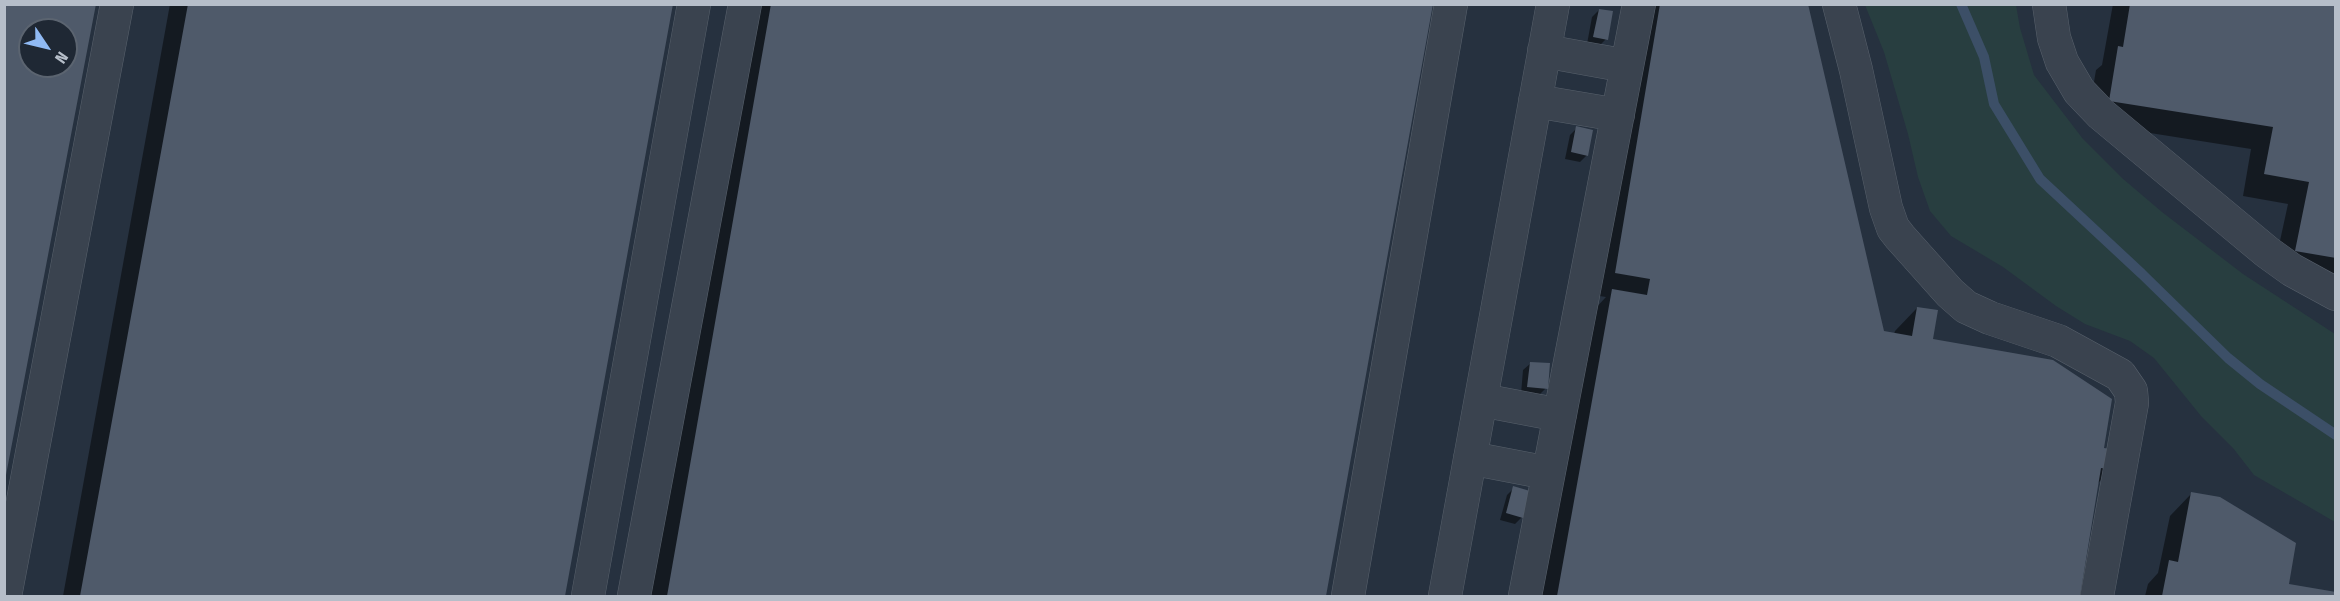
<!DOCTYPE html>
<style>
body{margin:0}
#map{position:relative;width:2340px;height:601px;overflow:hidden;background:#26313f;font-family:"Fira Sans Condensed",sans-serif}
canvas{display:block}
.frame{position:absolute;inset:0;border:6px solid #b6bec9;pointer-events:none}
.north{position:absolute;left:18px;top:18px;width:60px;height:60px;box-sizing:border-box;background:#1f2834;border:2px solid #5b6470;border-radius:50%;rotate:125deg;font-size:16px;font-weight:700;line-height:24px;text-align:center;color:#b6bec9}
.north::after{content:'';display:block;margin:auto;width:21px;height:27px;background:#90baf4;clip-path:polygon(50% 0,100% 100%,50% 72%,0 100%)}
</style>
<div id="map">
<canvas width="2340" height="601"></canvas>
<div class="frame"></div>
<div class="north">N</div>
</div>
<script>
const c = document.querySelector('canvas').getContext('2d');
c.lineJoin = 'round';
function fill(path, color) { c.fillStyle = color; c.fill(path, 'evenodd'); }
const poly = rows => new Path2D(rows.map(r => 'M' + r).join(''));
function stroke(path, color, width, dash) { c.strokeStyle = color; c.lineWidth = width; c.lineCap = dash ? 'butt' : 'round'; c.setLineDash(dash || []); c.stroke(path); }
const green = poly([
 [1865,5,2016,5,2020,28,2034,75,2083,139,2122,178,2162,212,2243,274,2335,334,2335,522,2254,475,2233,448,2201,416,2154,358,2130,341,2085,324,2056,306,2003,267,1951,236,1930,211,1918,177,1908,134,1884,52]
]);
const shadow = poly([
 [170,4,672,4,564,596,63,596],
 [754,4,1432,4,1324,596,649,596],
 [1643,4,1806,4,1883,333,1894,334,1895,331,1917,308,1931,341,2102,449,2112,469,2097,484,2078,596,1539,596,1591,313,1606,297,1593,295],
 [2113,4,2336,4,2336,284,2273,273,2288,204,2243,196,2251,149,2087,123,2096,70,2102,65],
 [1599,10,1606,39,1599,46,1587,44,1592,17],
 [1577,128,1587,155,1580,162,1565,159,1570,135],
 [1531,363,1546,388,1539,395,1521,394,1523,370],
 [1514,488,1522,517,1515,524,1500,520,1507,495],
 [2192,493,2287,585,2336,594,2336,596,2145,596,2148,584,2158,573,2170,516]
]);
const stream = poly([
 [1961,4,1984,57,1994,104,2040,179,2142,274,2228,358,2260,384,2336,435]
]);
const building = poly([
 [4,4,96,4,6,475,4,475],
 [30,30,66,30,66,66,30,66],
 [188,4,673,4,565,596,80,596],
 [771,4,1433,4,1326,596,667,596],
 [1660,4,1808,4,1884,331,1912,336,1917,307,1938,310,1933,339,2053,360,2112,399,2104,448,2117,450,2114,470,2101,468,2080,596,1557,596,1612,289,1647,295,1650,279,1615,273],
 [2130,4,2336,4,2336,258,2295,251,2309,182,2264,174,2273,127,2109,101,2118,46,2123,47],
 [1599,9,1613,11,1608,40,1593,37],
 [1576,126,1593,130,1588,156,1571,152],
 [1530,362,1550,363,1548,389,1527,387],
 [1513,486,1530,491,1523,518,1506,513],
 [2191,492,2220,497,2296,543,2289,584,2336,592,2336,596,2162,596,2169,560,2178,562]
]);
const minor = poly([
 [1839,4,1856,70,1886,208,1893,228,1900,237,1950,293,1966,307,1990,318,2058,341,2120,375,2131,391,2132,403,2097,596],
 [2049,4,2054,38,2062,62,2079,91,2101,114,2267,252,2292,270,2336,294],
 [1544,51,1627,66],
 [1535,101,1618,115],
 [1481,400,1560,415],
 [1470,458,1548,473],
 [5,596,117,4],
 [588,596,694,4],
 [634,596,745,4],
 [1348,596,1451,4],
 [1445,596,1553,4],
 [1525,596,1639,4]
]);
fill(green, '#283e40');
fill(shadow, '#0007');
stroke(stream, '#3c4f67', 10);
fill(building, '#4f5a6a');
stroke(minor, '#58616c', 34);
stroke(minor, '#3a434f', 33);
</script>
